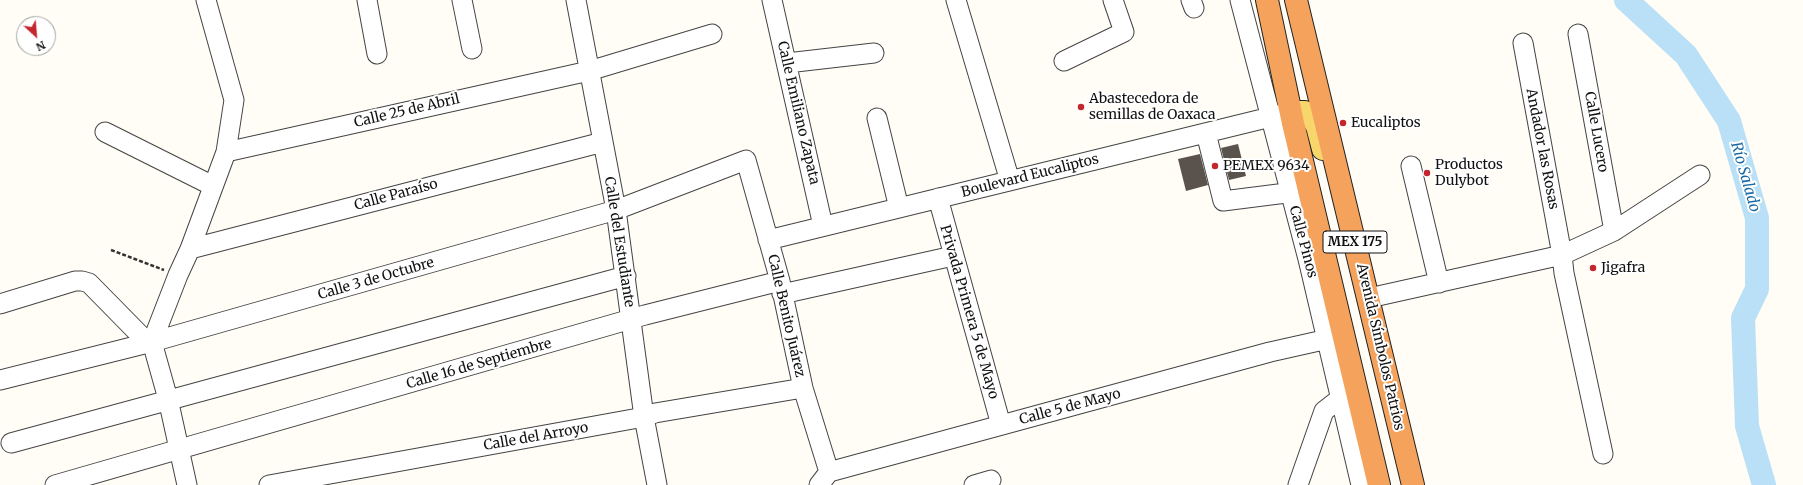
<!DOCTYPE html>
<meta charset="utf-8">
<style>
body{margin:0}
#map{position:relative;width:1803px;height:485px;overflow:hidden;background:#fffdf5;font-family:Merriweather,serif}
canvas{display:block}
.north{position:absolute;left:16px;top:16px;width:40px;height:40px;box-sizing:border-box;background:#fff;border:1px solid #a0a0a0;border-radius:50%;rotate:154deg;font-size:11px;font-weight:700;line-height:16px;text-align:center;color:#111}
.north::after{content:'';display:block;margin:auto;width:14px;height:18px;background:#c4262e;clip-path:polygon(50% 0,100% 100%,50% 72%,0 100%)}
</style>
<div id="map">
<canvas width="1803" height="485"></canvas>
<div class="north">N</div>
</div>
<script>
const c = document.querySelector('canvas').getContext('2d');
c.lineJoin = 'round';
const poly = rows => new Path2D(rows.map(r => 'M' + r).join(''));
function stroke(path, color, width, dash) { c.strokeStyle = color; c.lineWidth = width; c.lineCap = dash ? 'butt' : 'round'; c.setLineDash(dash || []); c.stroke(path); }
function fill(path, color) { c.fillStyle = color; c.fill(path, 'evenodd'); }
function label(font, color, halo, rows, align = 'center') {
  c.font = font + ' Merriweather,serif'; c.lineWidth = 4; c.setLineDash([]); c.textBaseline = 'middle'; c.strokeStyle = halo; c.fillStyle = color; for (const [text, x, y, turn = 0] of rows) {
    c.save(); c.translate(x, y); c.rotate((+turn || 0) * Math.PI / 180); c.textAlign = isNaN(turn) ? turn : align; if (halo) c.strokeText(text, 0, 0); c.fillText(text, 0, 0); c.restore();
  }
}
const river = poly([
 [1626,0,1686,55,1729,121,1757,218,1757,289,1743,318,1747,426,1764,485]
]);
const building = poly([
 [1238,144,1246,176,1229,180,1221,148],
 [1200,154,1208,185,1186,191,1178,159]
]);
const path = poly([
 [111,250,164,270]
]);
const minor = poly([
 [367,0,377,54],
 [462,0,472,49],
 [576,0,616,210,644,417,657,485],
 [772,0,823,226],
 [956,0,1010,181],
 [1191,0,1194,8],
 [1240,0,1308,259,1361,485],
 [1578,34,1614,231],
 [1523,43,1562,255,1564,273,1603,454],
 [1064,61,1124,32,1113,0],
 [787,63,874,53],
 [877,118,899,208],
 [105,132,213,186],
 [1206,133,1223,201,1302,191],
 [226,152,589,71,712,34],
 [1411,166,1439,283],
 [938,198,1001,425],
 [768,240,1291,112],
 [190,249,603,142],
 [782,294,953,256],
 [1369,298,1562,255,1614,231,1700,175],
 [0,304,75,281,82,281,89,283,148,343],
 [0,380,152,342,616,210,746,160,780,281,803,388,829,472],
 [11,443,626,276],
 [55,485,645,315,780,281],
 [187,485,168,399,152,342,178,275,190,249,226,152,234,100,206,0],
 [269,485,644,417,655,413,803,388],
 [819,485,829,472,1270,352,1328,339],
 [974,485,991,480],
 [1298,485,1324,411,1342,397]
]);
const major = poly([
 [1291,112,1305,112,1311,116,1317,126,1323,149]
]);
const highway = poly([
 [1267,0,1293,123,1379,485],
 [1296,0,1413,485]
]);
const markers = [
 [1081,107,4,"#c4262e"],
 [1343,123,4,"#c4262e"],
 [1215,166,4,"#c4262e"],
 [1427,173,4,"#c4262e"],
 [1593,268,4,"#c4262e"]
];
const shields = [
 [1355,242,64]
];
const shieldNames = [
 ["MEX 175",1355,242]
];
const poiNames = [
 ["Abastecedora de",1089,99],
 ["semillas de Oaxaca",1089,115],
 ["Eucaliptos",1351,123],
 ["Productos",1435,165],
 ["Dulybot",1435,181],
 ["PEMEX 9634",1223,166],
 ["Jigafra",1601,268]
];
const streetNames = [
 ["Calle 25 de Abril",407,111,-13],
 ["Calle Emiliano Zapata",798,113,77],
 ["Calle Lucero",1596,132,80],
 ["Andador las Rosas",1542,149,79],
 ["Boulevard Eucaliptos",1030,176,-14],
 ["Calle Paraíso",396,195,-15],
 ["Calle del Estudiante",619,242,81],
 ["Calle Pinos",1303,242,75],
 ["Calle 3 de Octubre",376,279,-16],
 ["Privada Primera 5 de Mayo",969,312,74],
 ["Calle Benito Juárez",786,316,77],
 ["Avenida Símbolos Patrios",1380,347,77],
 ["Calle 16 de Septiembre",479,364,-16],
 ["Calle 5 de Mayo",1070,407,-15],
 ["Calle del Arroyo",536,437,-10]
];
const waterNames = [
 ["Río Salado",1745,177,74]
];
stroke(river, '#b9e0f7', 24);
fill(building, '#5a524d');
stroke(minor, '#444', 21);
stroke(major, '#222', 24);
stroke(highway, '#222', 24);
stroke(path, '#333', 2.5, [4, 2]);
stroke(minor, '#fff', 19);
stroke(major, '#f9d66b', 22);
stroke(highway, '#f5a25d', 22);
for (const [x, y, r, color] of markers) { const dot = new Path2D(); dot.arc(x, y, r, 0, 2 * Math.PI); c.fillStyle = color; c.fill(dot); stroke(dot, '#fff', 1.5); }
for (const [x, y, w] of shields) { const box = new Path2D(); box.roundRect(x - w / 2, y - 11, w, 22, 3); c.fillStyle = '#fff'; c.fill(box); stroke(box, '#111', 1); }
label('bold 13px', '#111', null, shieldNames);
label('14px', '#111', '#fff', poiNames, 'left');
label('14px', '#111', '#fff', streetNames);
label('italic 15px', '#1768a6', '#fff', waterNames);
</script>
